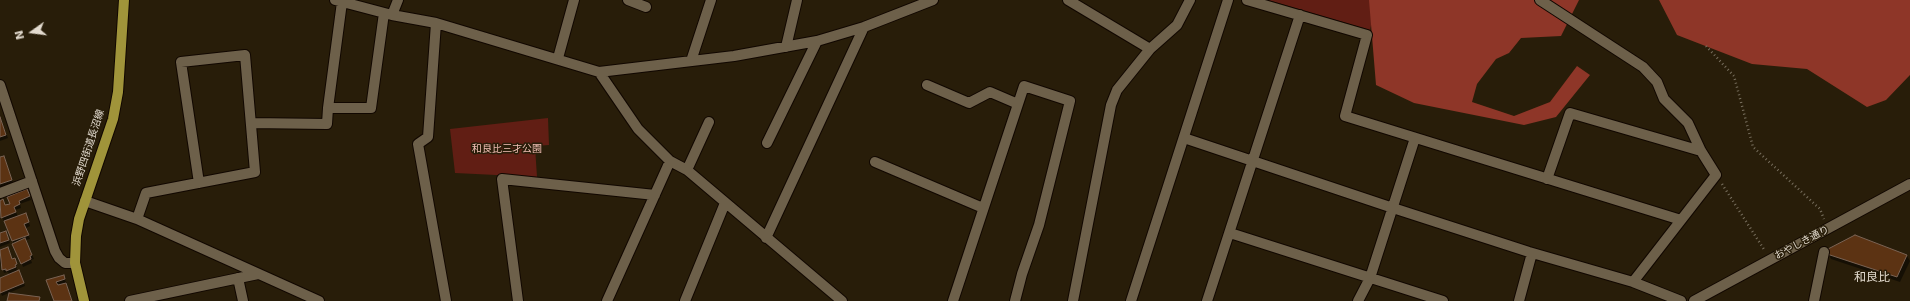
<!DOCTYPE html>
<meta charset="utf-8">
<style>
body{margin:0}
#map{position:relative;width:1910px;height:301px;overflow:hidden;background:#281d09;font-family:"DejaVu Sans",sans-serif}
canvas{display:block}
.north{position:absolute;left:12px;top:12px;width:40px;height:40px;-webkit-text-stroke:3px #281d09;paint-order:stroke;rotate:256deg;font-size:11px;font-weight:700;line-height:16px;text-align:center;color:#e2dace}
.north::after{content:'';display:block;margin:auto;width:14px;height:18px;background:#e2dace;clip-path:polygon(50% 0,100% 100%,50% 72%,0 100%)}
</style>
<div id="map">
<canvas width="1910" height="301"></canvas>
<div class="north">N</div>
</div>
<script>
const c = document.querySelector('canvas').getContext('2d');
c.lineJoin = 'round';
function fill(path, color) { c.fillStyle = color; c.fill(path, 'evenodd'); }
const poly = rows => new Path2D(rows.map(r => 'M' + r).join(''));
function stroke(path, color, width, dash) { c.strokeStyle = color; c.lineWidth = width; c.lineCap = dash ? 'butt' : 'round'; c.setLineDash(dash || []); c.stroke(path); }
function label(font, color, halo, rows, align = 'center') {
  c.font = font + ' "DejaVu Sans","Noto Sans JP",sans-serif'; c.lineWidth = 3; c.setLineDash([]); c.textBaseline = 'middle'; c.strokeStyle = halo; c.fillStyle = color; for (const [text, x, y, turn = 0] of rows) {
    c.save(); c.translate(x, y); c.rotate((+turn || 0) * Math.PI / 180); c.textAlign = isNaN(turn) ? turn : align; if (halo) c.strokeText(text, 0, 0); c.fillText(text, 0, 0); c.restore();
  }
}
const green = poly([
 [1268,0,1377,0,1370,30],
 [548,118,549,145,535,146,537,177,455,173,450,129]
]);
const forest = poly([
 [1369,0,1579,0,1561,36,1521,38,1509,53,1496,59,1477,84,1472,102,1514,116,1550,102,1577,66,1590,75,1556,117,1524,125,1414,103,1376,85],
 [1659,0,1910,0,1910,75,1886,100,1867,107,1807,69,1752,64,1677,35]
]);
const shadow = poly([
 [0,119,8,138,0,141],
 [0,158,5,160,13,183,0,188],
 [28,193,31,200,20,204,21,208,15,210,18,217,27,217,30,226,26,228,30,239,25,240,34,259,31,260,32,263,23,267,5,221,4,221,0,213,0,202,2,201,5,206],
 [0,234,7,236,10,243,0,247],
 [1855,236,1907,256,1910,261,1900,282,1831,259,1828,253],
 [9,251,13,260,16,263,17,272,21,274,25,286,2,296,0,291,0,279,10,275,8,272,4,273,3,270,0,263,0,255],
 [63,276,66,282,72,301,55,301,47,281]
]);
const building = poly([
 [0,117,6,135,0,137,0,117],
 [4,156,12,180,0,184,0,157,4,156],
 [27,189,30,196,19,201,20,204,14,207,16,212,1,218,0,201,3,199,5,205,10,204,7,197,27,189],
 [26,213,29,222,24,224,29,235,12,241,4,221,26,213],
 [6,231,9,240,0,243,0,233,6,231],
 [1855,235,1907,255,1897,277,1827,254,1828,249,1855,235],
 [25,238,32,255,30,256,31,259,21,264,12,244,25,238],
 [8,247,12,259,15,258,17,264,15,265,16,267,6,271,6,269,2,270,0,250,8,247],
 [19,270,24,283,0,293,0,278,19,270],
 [64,275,65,279,56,282,58,285,66,283,72,301,54,301,46,280,64,275],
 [9,293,40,297,39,301,7,301,9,293]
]);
const path = poly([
 [1706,46,1734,76,1753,147,1820,209,1824,219],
 [1722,184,1765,251]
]);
const minor = poly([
 [335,0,392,15,436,23,599,72,734,56,817,41,864,27,933,0],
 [628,0,646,7],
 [1068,0,1150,49],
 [1247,0,1367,35,1345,116,1681,220],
 [1540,0,1643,67,1657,82,1664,99,1688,123,1701,151,1716,175,1633,282],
 [392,15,398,0],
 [436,23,428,137,418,144,446,301],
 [786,47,797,0],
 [558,58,574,0],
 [691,61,711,0],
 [599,72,638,129,670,161,687,170,842,301],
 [0,85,55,251,59,258,65,263,75,263],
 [927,85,969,103,990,92,1018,104],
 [328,108,371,108,384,13],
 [251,123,327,124,328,108,342,2],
 [1184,138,1393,208,1529,252,1633,282,1681,301],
 [767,143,817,41],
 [875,162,983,208],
 [687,170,709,122],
 [1547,179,1570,113,1701,151],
 [0,193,32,181],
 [85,201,137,219,319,301],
 [137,219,146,193,255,172,245,55,181,62,199,183],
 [1230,233,1443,301],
 [766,238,864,27],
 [238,278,243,301],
 [130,301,258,274],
 [518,301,502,179,655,195],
 [607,301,670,161],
 [685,301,725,203],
 [953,301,1024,86,1070,101,1039,225,1022,274,1015,301],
 [1073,301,1111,105,1117,90,1150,49,1177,25,1190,0],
 [1131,301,1228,0],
 [1207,301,1300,15],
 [1358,301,1370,278,1415,138],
 [1519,301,1532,253],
 [1694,301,1910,184],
 [1814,301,1824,252]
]);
const major = poly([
 [84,301,75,263,76,236,79,219,113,119,118,92,124,0]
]);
const streetNames = [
 ["浜野四街道長沼線",89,148,-72],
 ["おやしき通り",1802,243,-28]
];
const parkNames = [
 ["和良比三才公園",507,149]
];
const quarterNames = [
 ["和良比",1872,278]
];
fill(green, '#611e14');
fill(forest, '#8e3628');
fill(shadow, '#0007');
fill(building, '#5c3313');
stroke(building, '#7a6354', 1);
stroke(minor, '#110700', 12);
stroke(major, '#110700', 12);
stroke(path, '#79705f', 2.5, [1, 3]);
stroke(minor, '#6d604a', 10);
stroke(major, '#a0943a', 10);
label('10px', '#e2dace', '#281d09', streetNames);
label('10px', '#f3c0b6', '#281d09', parkNames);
label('12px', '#e2dace', '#281d09', quarterNames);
</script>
